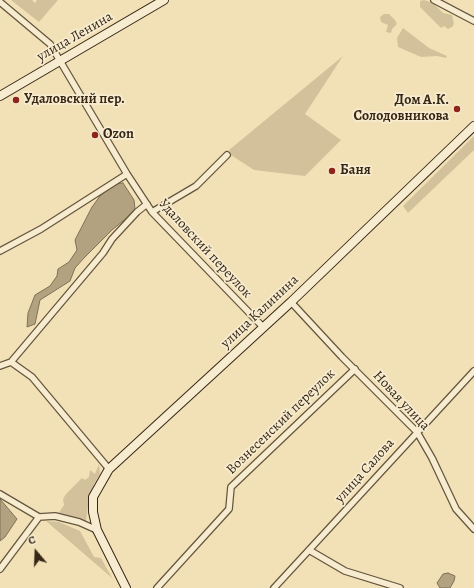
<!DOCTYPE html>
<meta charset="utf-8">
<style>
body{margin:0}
#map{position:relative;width:474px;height:588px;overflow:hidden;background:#f2e1b6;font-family:Alegreya,serif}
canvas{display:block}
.north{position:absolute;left:16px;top:532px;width:40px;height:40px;-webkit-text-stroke:3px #f7ecd0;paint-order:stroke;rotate:341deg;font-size:11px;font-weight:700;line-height:16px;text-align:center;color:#362716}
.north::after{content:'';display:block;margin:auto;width:14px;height:18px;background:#362716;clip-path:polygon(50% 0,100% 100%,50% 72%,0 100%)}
</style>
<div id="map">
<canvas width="474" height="588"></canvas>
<div class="north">С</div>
</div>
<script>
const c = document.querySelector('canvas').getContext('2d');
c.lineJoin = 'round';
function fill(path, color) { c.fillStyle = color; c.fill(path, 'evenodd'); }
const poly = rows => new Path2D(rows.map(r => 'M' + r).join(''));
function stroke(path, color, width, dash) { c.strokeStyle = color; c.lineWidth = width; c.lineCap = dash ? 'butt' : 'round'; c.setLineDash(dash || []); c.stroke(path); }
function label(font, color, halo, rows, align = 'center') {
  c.font = font + ' Alegreya,serif'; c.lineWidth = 3.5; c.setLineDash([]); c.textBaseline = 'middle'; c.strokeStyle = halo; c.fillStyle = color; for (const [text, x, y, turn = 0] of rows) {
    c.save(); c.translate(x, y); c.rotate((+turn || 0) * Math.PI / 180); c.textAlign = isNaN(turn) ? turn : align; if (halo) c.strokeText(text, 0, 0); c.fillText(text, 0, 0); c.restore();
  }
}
const green = poly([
 [11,0,32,0,35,3,37,0,58,0,39,22],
 [424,0,433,3,443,13,452,15,454,24,452,27,448,29,444,26,441,28,420,7,420,1],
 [384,14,389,14,395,20,397,24,392,29,391,33,386,32,388,25,381,22,380,17],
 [403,28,429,48,447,56,446,58,437,56,421,57,398,47,397,38],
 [343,56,305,114,341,140,305,176,254,170,231,155,229,150],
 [474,136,474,150,408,213,403,206],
 [99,464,100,474,94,484,89,499,86,521,58,514,64,505,63,499,66,494,82,478,85,480,89,477,90,470,95,474],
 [46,521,59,522,80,531,94,557,101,558,112,578]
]);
const water = poly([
 [123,183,134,200,135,209,129,216,112,230,84,258,75,268,70,281,40,300,35,324,27,327,28,313,35,295,50,286,57,276,58,269,69,262,77,250,75,240,92,207,100,196,115,184,123,183],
 [0,499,17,519,5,537,0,541,0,499],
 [448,573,455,576,454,581,450,588,440,588,437,583,443,574,448,573]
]);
const street = poly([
 [434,0,474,21],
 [0,2,50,44,127,174,152,212,263,327],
 [152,212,196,186,227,155],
 [0,251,41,229,127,174],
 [291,302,342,357,417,432,432,458,456,509,474,529],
 [11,362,32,377,109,469],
 [0,366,11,362,103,253,112,239,137,212,147,204],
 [0,494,39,517],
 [309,550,345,571,400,588],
 [0,569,39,517,55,516,79,522,97,530],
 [157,588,229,509,231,487,355,369],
 [274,588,474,371]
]);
const secondary = poly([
 [0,96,164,0],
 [126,588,97,530,93,512,93,497,109,469,291,302,474,126]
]);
const markers = [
 [16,100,4,"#8f2418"],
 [457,109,4,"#8f2418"],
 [95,135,4,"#8f2418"],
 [332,171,4,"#8f2418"]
];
const streetNames = [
 ["улица Ленина",75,37,-30],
 ["Удаловский переулок",205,249,47],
 ["улица Калинина",260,312,-43],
 ["Новая улица",401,401,47],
 ["Вознесенский переулок",281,422,-44],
 ["улица Салова",365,471,-48]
];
const poiNames = [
 ["Удаловский пер.",24,100],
 ["Дом А.К.",449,101,"right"],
 ["Солодовникова",449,117,"right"],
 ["Ozon",103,135],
 ["Баня",340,171]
];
fill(green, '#d2c19b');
fill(water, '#b2a280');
stroke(water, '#807156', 1);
stroke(street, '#65563e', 8);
stroke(secondary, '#362716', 10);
stroke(street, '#f7ecd0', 5.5);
stroke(secondary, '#f7ecd0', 8);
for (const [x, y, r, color] of markers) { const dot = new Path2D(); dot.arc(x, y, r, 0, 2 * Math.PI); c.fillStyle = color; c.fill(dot); stroke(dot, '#f7ecd0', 1.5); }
label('14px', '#362716', '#f7ecd0', streetNames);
label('bold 14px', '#362716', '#f7ecd0', poiNames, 'left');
</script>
